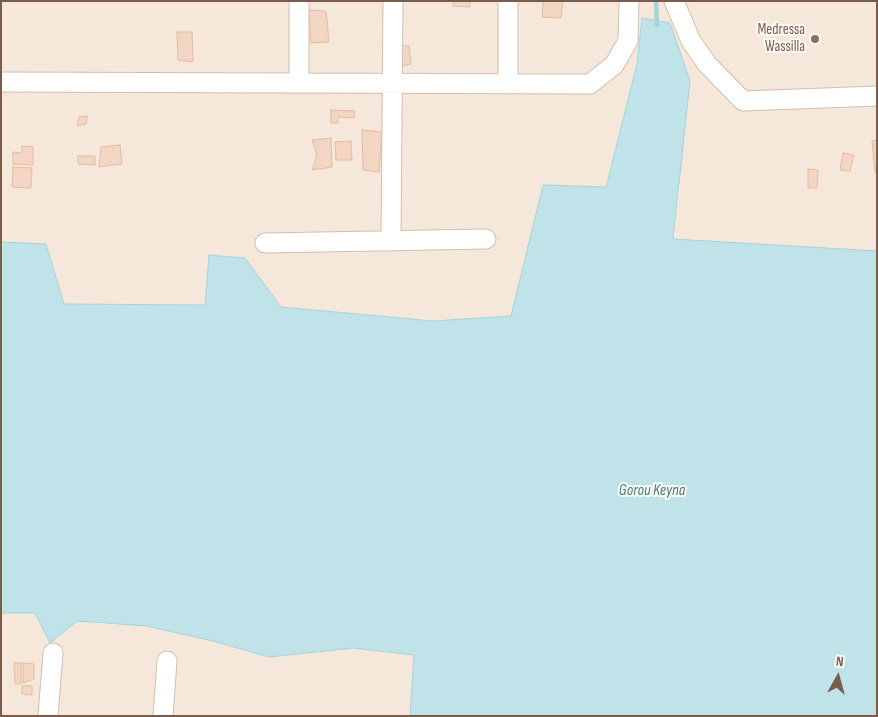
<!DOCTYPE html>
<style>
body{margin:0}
#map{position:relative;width:878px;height:717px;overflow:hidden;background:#fdf6ec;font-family:"Sofia Sans Condensed",sans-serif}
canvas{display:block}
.frame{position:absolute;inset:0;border:2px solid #7a5c4d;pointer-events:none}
.north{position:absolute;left:813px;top:652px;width:50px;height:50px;-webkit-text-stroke:4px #fffaf3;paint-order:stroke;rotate:7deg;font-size:14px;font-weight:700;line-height:20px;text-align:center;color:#7a5c4d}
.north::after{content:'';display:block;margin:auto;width:18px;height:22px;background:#7a5c4d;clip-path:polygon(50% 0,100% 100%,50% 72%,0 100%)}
</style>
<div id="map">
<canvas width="878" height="717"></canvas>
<div class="frame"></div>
<div class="north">N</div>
</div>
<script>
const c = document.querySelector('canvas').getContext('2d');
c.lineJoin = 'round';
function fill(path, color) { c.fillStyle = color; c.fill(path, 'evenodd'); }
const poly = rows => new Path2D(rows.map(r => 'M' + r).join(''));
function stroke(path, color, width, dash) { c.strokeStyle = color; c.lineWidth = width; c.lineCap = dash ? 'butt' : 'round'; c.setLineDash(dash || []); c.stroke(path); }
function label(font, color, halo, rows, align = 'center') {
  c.font = font + ' "Sofia Sans Condensed",sans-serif'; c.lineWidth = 4; c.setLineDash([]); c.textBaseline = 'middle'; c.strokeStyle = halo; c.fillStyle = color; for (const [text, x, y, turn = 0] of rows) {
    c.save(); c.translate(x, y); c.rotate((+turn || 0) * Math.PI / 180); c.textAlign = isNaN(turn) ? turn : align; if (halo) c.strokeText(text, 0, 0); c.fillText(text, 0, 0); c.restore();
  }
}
const residential = poly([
 [1,1,877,1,877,251,673,240,680,187,642,18,637,64,605,188,543,185,512,316,433,321,281,307,245,258,209,255,205,305,64,304,46,244,1,242],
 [1,613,35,613,102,624,146,626,213,641,269,657,353,648,414,655,410,716,1,716]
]);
const water = poly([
 [642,18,670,23,690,81,673,239,877,251,877,716,410,716,414,655,353,648,269,657,213,641,146,626,77,621,50,643,35,613,1,613,1,242,46,244,64,304,205,305,209,255,245,258,281,307,433,321,511,316,543,185,606,187,637,64,642,18]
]);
const stream = poly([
 [656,1,657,25]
]);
const building = poly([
 [453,1,470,1,470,7,453,6,453,1],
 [543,1,563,1,561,18,542,17,543,1],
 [309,10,326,11,329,42,311,43,309,10],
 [177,32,192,32,193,62,178,60,177,32],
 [398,45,409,46,411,64,399,67,398,45],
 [331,110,355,111,354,118,338,117,338,123,331,123,331,110],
 [87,116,86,124,77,126,79,117,87,116],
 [362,130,382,132,379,172,363,170,362,130],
 [331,138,332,167,312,170,317,155,312,140,331,138],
 [877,140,877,173,875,173,872,141,877,140],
 [351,141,352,160,336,160,335,142,351,141],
 [120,145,122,164,99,167,101,147,120,145],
 [22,146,33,147,33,165,13,164,13,152,22,153,22,146],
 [843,153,854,155,850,171,840,170,843,153],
 [78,156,95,156,95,165,78,164,78,156],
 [13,167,32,168,31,188,12,187,13,167],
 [808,169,818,170,817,188,808,188,808,169],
 [14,663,21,663,21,684,15,684,14,663],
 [23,663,34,664,34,679,23,683,23,663],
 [22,686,32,686,32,695,22,694,22,686]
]);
const minor = poly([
 [674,1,691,41,707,64,743,101,877,96],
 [1,82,590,84,614,65,628,41,629,1],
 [299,83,299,1],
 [508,84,508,1],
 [391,241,393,1],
 [265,243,486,239],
 [48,716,53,653],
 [163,716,167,661]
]);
const markers = [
 [815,39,5,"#8d6e63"]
];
const educationNames = [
 ["Medressa",805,30],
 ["Wassilla",805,47]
];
const waterNames = [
 ["Gorou Keyna",652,491]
];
fill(residential, '#f5e8da');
fill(water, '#bfe3e8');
stroke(water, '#a5d3da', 1);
stroke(stream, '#a5d3da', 4.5);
fill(building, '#f3d5c3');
stroke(building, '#e6bba3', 1);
stroke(minor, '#d1beb0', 21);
stroke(minor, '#fff', 19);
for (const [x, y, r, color] of markers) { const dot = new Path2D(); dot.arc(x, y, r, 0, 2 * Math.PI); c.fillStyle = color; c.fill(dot); stroke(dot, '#fffaf3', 2); }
label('15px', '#785e54', '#fffaf3', educationNames, 'right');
label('italic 16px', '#437c86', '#fffaf3', waterNames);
</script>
